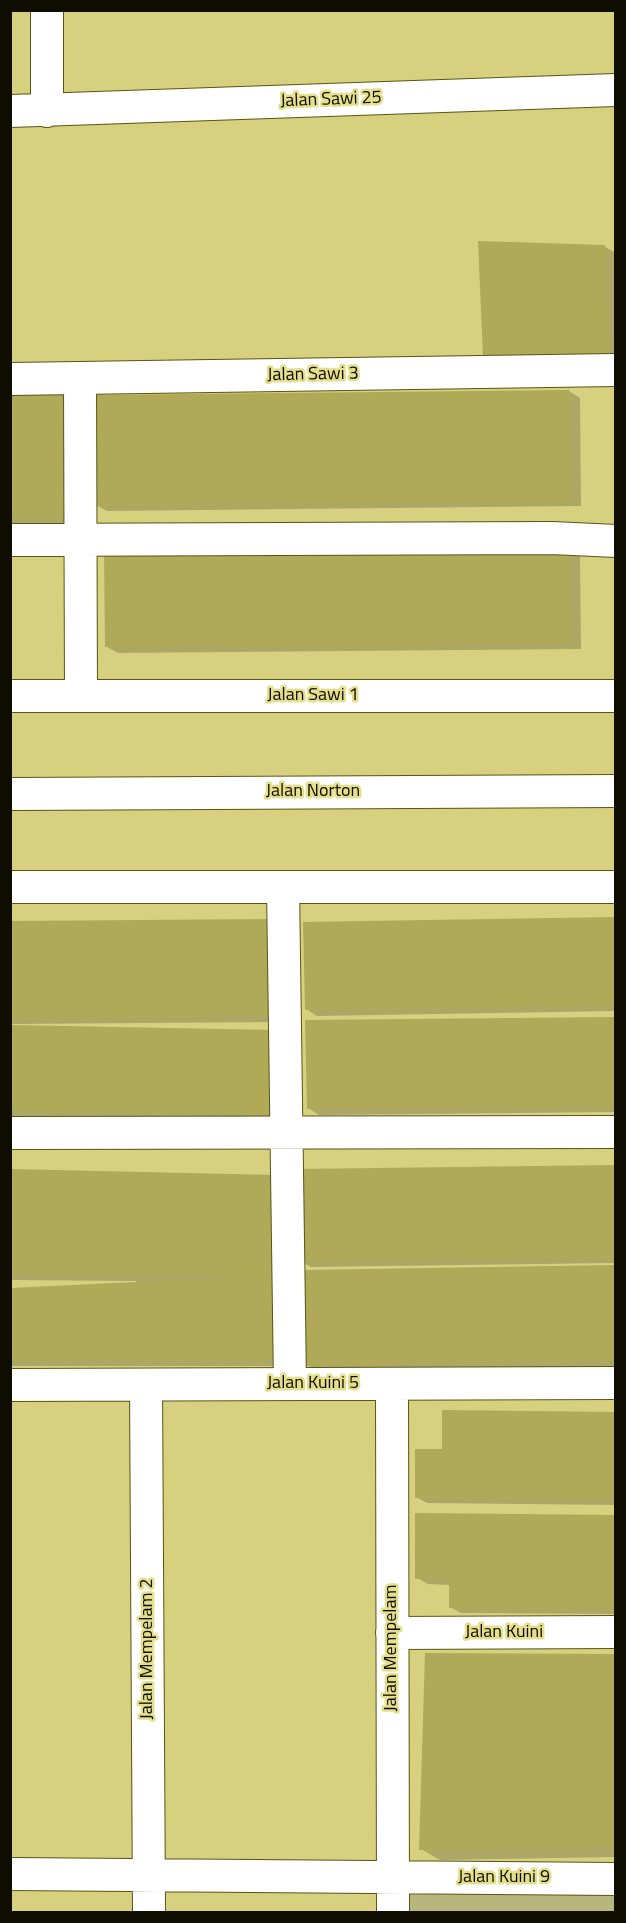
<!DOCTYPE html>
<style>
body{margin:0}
#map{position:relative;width:626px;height:1923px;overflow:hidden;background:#d7d17f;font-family:"Titillium Web",sans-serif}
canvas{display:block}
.frame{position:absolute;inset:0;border:12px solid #0f0d00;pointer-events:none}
</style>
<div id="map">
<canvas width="626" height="1923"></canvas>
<div class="frame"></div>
</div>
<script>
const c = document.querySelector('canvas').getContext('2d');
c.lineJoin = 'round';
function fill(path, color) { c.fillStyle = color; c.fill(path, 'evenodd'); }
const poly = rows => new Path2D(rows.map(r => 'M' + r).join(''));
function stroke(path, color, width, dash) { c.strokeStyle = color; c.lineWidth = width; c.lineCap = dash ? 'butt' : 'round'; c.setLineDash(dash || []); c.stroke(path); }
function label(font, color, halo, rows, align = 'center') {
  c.font = font + ' "Titillium Web",sans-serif'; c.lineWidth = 5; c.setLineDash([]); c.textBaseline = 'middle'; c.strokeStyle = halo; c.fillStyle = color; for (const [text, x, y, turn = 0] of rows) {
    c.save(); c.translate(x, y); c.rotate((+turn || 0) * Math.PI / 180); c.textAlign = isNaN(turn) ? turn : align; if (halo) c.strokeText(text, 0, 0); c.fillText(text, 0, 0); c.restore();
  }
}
const green = poly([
 [615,1890,615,1912,393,1912,393,1895]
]);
const shadow = poly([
 [605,247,616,253,616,363,495,362],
 [569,391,580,398,581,506,107,511,96,505],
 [61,394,72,401,74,523,10,524,10,396],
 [569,549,580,556,581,649,118,653,107,647],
 [616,919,616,1011,317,1016,306,1009,305,923],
 [272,920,284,1022,10,1024,10,922],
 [616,1018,616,1112,319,1115,308,1108,307,1021],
 [10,1027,275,1031,286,1121,10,1116],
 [616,1167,616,1263,311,1267,300,1261,298,1170],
 [10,1171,286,1183,288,1366,10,1366,10,1289,136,1284,136,1281,10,1280],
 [616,1266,616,1367,318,1371,307,1365,305,1271],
 [444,1412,616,1413,616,1505,427,1503,416,1497,443,1451],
 [417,1515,616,1516,616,1614,461,1613,450,1607,450,1585,428,1584,417,1578],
 [427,1655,615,1656,616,1857,440,1860,421,1849]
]);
const building = poly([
 [478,241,605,245,609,357,483,357],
 [569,390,571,501,95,506,93,395],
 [61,393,63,518,10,519,10,394],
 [569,548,571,644,105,647,104,551],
 [615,917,615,1006,305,1010,303,922],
 [272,919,273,1016,10,1019,10,921],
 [615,1017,615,1106,307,1109,305,1020],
 [10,1025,276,1030,275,1115,10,1111],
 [615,1165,615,1258,298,1262,297,1169],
 [10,1169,276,1175,280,1276,272,1276,277,1361,10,1360,10,1288,261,1276,10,1274],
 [615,1265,615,1361,306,1366,304,1270],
 [442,1410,615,1412,615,1500,415,1498,415,1449,442,1449],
 [415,1513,615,1515,615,1609,449,1608,449,1579,415,1579],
 [425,1653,615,1654,615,1847,419,1850]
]);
const minor = poly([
 [10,111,616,90],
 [47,111,47,10],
 [10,379,616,370],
 [80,379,81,696],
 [10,540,552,538,616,541],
 [10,696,616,696],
 [10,794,616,791],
 [10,887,616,887],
 [283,887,290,1384],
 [10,1133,616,1132],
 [392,1384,393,1912],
 [10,1385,616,1383],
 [146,1385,149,1912],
 [392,1633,616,1632],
 [10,1874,616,1879]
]);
const streetNames = [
 ["Jalan Sawi 25",331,100,-2],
 ["Jalan Sawi 3",313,375,-1],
 ["Jalan Sawi 1",313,696],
 ["Jalan Norton",313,792],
 ["Jalan Kuini 5",313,1384],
 ["Jalan Kuini",504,1633],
 ["Jalan Mempelam",392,1648,-90],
 ["Jalan Mempelam 2",148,1649,-90],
 ["Jalan Kuini 9",504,1878]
];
fill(green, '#b9b67d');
fill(shadow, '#0003');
fill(building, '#afa958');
stroke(minor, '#595514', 34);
stroke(minor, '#fff', 32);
label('18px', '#0f0d00', '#e4df8c', streetNames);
</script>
